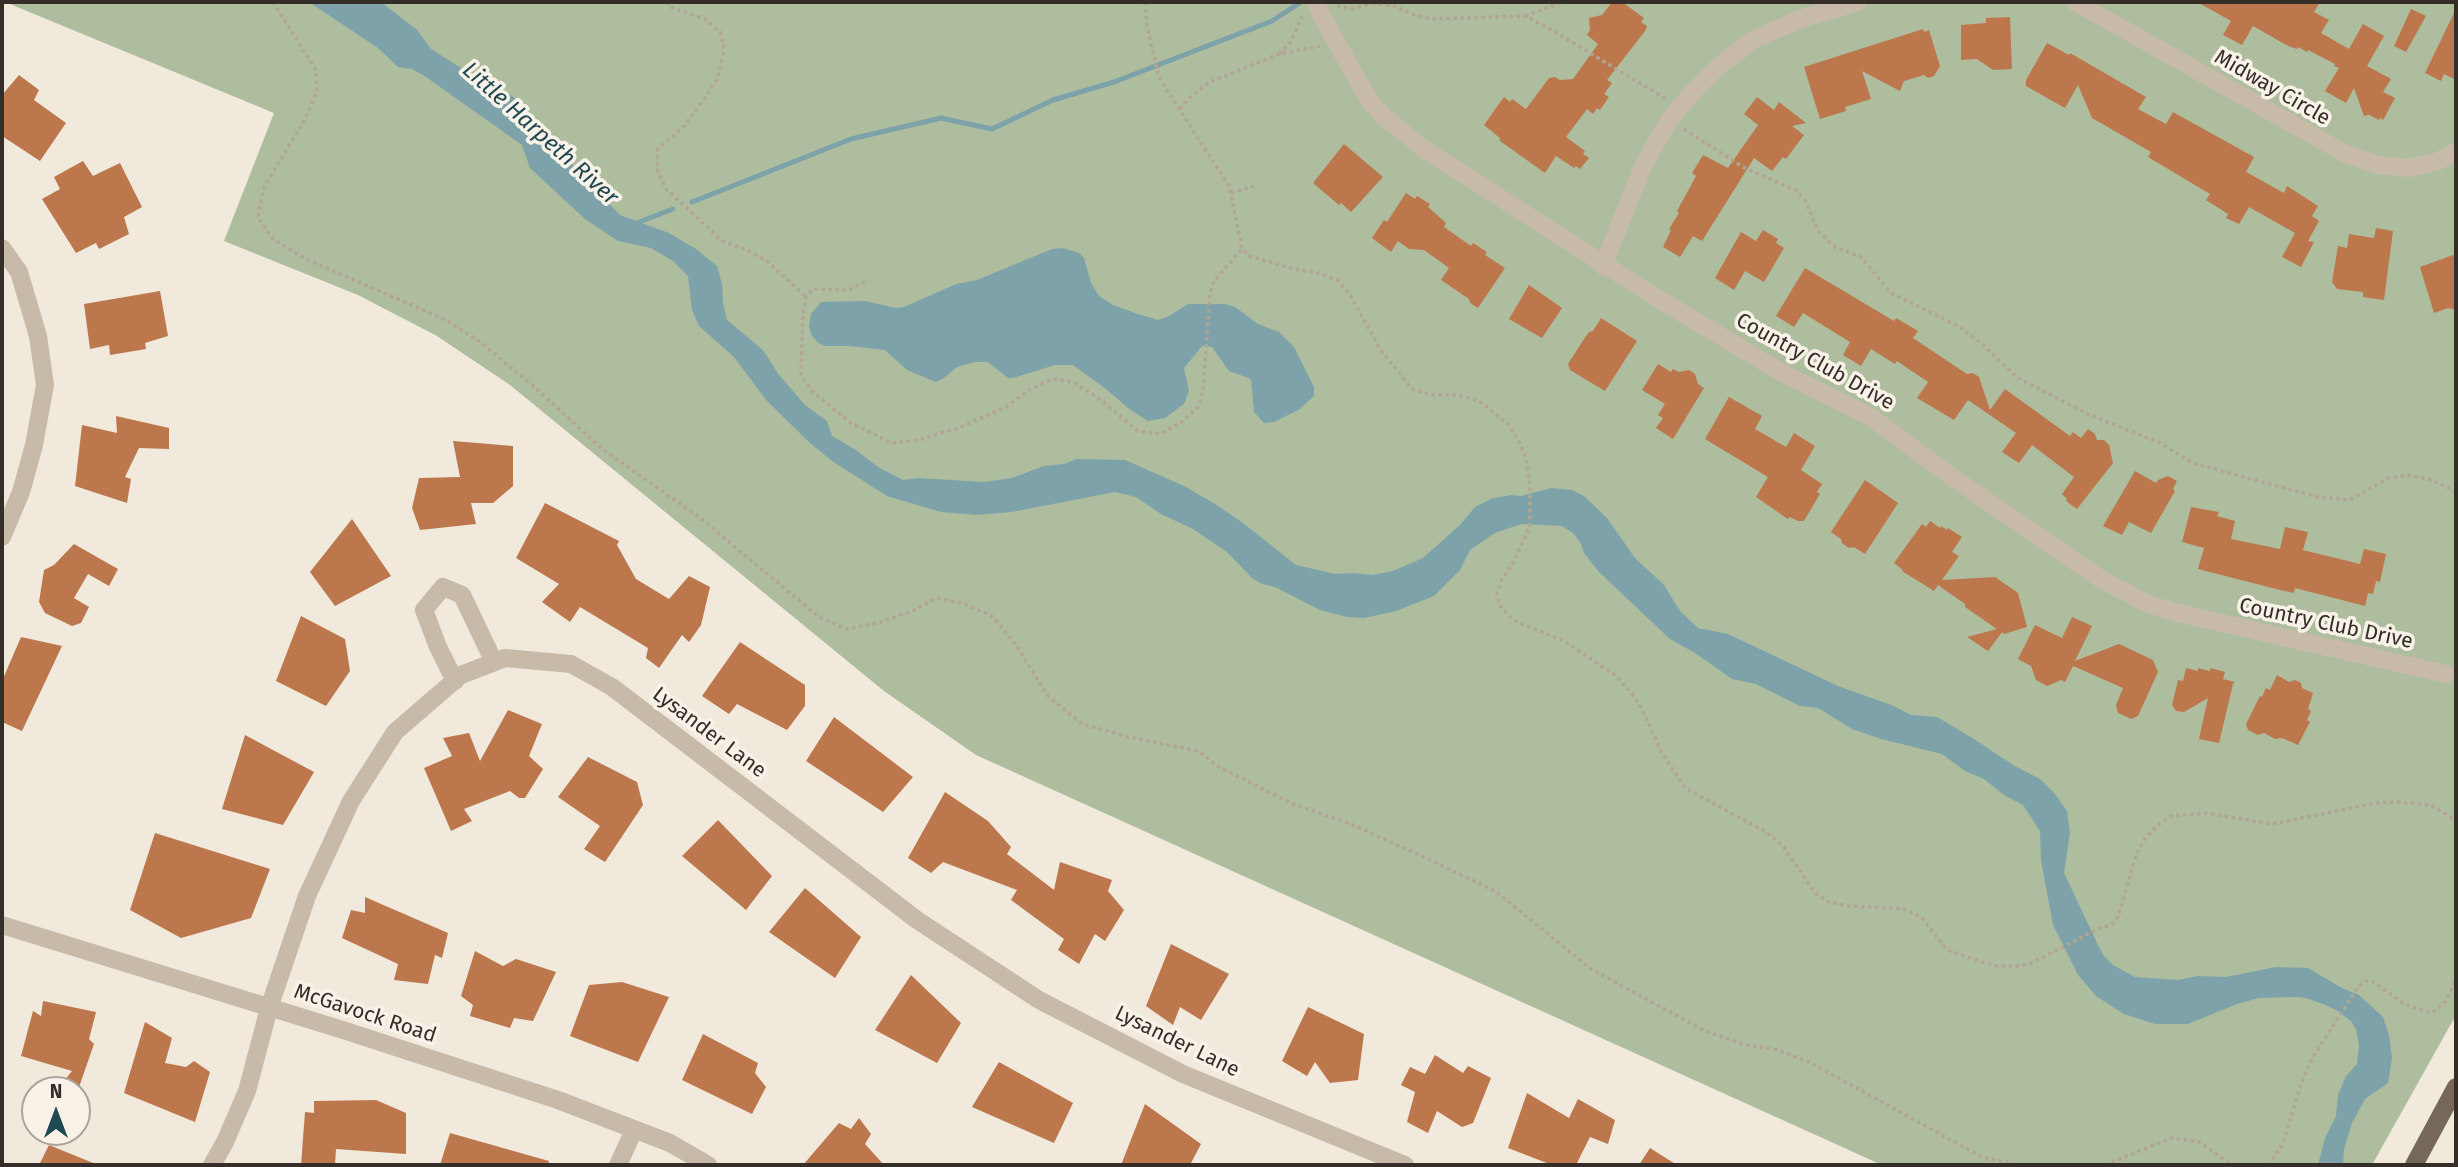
<!DOCTYPE html>
<style>
body{margin:0}
#map{position:relative;width:2458px;height:1167px;overflow:hidden;background:#f0e9dc;font-family:"Fira Sans",sans-serif}
canvas{display:block}
.frame{position:absolute;inset:0;border:4px solid #342d28;pointer-events:none}
.north{position:absolute;left:21px;top:1076px;width:70px;height:70px;box-sizing:border-box;background:#f8f2e8;border:2px solid #aaa39b;border-radius:50%;rotate:0deg;font-size:19px;font-weight:700;line-height:28px;text-align:center;color:#342d28}
.north::after{content:'';display:block;margin:auto;width:24px;height:32px;background:#214952;clip-path:polygon(50% 0,100% 100%,50% 72%,0 100%)}
</style>
<div id="map">
<canvas width="2458" height="1167"></canvas>
<div class="frame"></div>
<div class="north">N</div>
</div>
<script>
const c = document.querySelector('canvas').getContext('2d');
c.lineJoin = 'round';
function fill(path, color) { c.fillStyle = color; c.fill(path, 'evenodd'); }
const poly = rows => new Path2D(rows.map(r => 'M' + r).join(''));
function stroke(path, color, width, dash) { c.strokeStyle = color; c.lineWidth = width; c.lineCap = dash ? 'butt' : 'round'; c.setLineDash(dash || []); c.stroke(path); }
function label(font, color, halo, rows, align = 'center') {
  c.font = font + ' "Fira Sans",sans-serif'; c.lineWidth = 7; c.setLineDash([]); c.textBaseline = 'middle'; c.strokeStyle = halo; c.fillStyle = color; for (const [text, x, y, turn = 0] of rows) {
    c.save(); c.translate(x, y); c.rotate((+turn || 0) * Math.PI / 180); c.textAlign = isNaN(turn) ? turn : align; if (halo) c.strokeText(text, 0, 0); c.fillText(text, 0, 0); c.restore();
  }
}
const green = poly([
 [5,2,2456,2,2456,1015,2372,1165,1882,1165,976,755,884,691,510,385,437,336,358,295,224,241,274,113]
]);
const water = poly([
 [309,2,381,2,417,30,431,49,480,80,505,90,526,108,562,154,620,215,669,233,696,249,717,266,722,284,723,303,727,320,763,350,779,375,805,405,827,421,832,436,856,450,878,467,903,480,918,478,984,482,1012,478,1044,466,1064,464,1077,459,1125,460,1184,486,1215,504,1243,523,1296,565,1335,574,1354,573,1372,575,1393,571,1423,558,1461,524,1475,507,1493,498,1512,495,1521,496,1551,488,1572,490,1584,496,1607,518,1635,558,1664,585,1680,611,1698,628,1728,634,1838,686,1894,706,1911,715,1937,717,1974,739,2013,765,2040,779,2055,794,2067,811,2070,833,2064,873,2098,945,2104,956,2113,965,2135,977,2178,980,2197,976,2226,977,2276,967,2308,968,2342,988,2359,995,2383,1017,2389,1035,2392,1058,2388,1083,2365,1099,2352,1123,2344,1149,2343,1165,2318,1165,2325,1138,2336,1116,2338,1095,2346,1076,2357,1064,2359,1045,2356,1029,2351,1021,2336,1010,2323,1004,2306,998,2295,997,2259,998,2237,1004,2188,1024,2155,1024,2124,1014,2096,996,2078,975,2053,925,2041,860,2040,831,2023,805,2004,795,1984,779,1965,771,1942,754,1881,739,1852,729,1818,708,1800,706,1756,684,1732,679,1695,653,1670,639,1599,572,1584,553,1581,544,1574,534,1562,526,1521,524,1495,533,1470,550,1460,570,1434,596,1396,611,1364,618,1347,617,1320,610,1275,587,1262,584,1252,578,1227,552,1193,529,1161,514,1136,497,1115,492,1012,512,976,515,941,512,887,496,832,461,810,443,767,401,734,357,699,326,692,310,688,276,673,261,651,248,618,241,585,219,530,168,522,145,426,77,412,69,398,67,378,48],
 [1063,248,1079,253,1084,258,1091,283,1099,296,1113,305,1135,313,1158,320,1169,316,1188,304,1225,304,1235,307,1258,324,1279,332,1294,347,1314,387,1314,396,1300,409,1274,422,1264,423,1254,412,1251,379,1229,371,1212,347,1202,346,1184,368,1189,391,1184,404,1165,418,1148,421,1128,408,1106,389,1073,365,1055,365,1013,378,1008,378,988,362,975,362,957,367,944,378,936,382,907,370,885,350,849,346,825,346,817,342,811,334,809,326,811,314,821,302,865,301,896,308,904,307,956,284,977,280,1052,249]
]);
const stream = poly([
 [692,202,851,139,941,118,992,129,1053,100,1114,82,1272,21,1301,2],
 [634,224,673,209]
]);
const building = poly([
 [1612,2,1622,2,1644,18,1641,22,1647,26,1645,31,1607,80,1612,83,1604,94,1609,97,1600,110,1597,108,1593,114,1587,109,1566,137,1585,151,1583,154,1589,158,1580,169,1576,166,1574,168,1556,156,1545,173,1500,141,1500,138,1484,125,1504,97,1510,102,1512,99,1526,109,1549,78,1555,77,1560,80,1573,79,1598,44,1587,35,1590,30,1589,18,1602,15],
 [2197,2,2320,2,2314,12,2329,20,2321,33,2349,49,2363,24,2384,36,2367,66,2391,79,2383,92,2395,98,2383,120,2380,118,2379,120,2369,115,2364,116,2354,88,2346,103,2325,91,2339,68,2334,66,2335,64,2308,50,2307,52,2298,47,2297,49,2288,46,2253,26,2242,45,2223,35,2231,21],
 [2411,9,2426,16,2406,52,2394,46],
 [2456,9,2456,80,2444,74,2441,81,2425,73],
 [2010,17,2012,69,1993,70,1977,59,1961,60,1961,25,1986,23,1986,18],
 [1923,29,1924,32,1929,30,1940,66,1934,76,1928,78,1924,75,1904,81,1900,91,1862,71,1871,99,1845,107,1846,111,1820,119,1804,67],
 [2047,43,2069,55,2070,53,2146,97,2138,109,2166,124,2173,112,2254,157,2246,172,2284,193,2287,186,2318,206,2312,216,2319,221,2308,241,2314,242,2301,267,2282,257,2295,233,2249,207,2239,224,2226,218,2228,214,2206,200,2210,194,2148,157,2151,152,2092,118,2078,85,2065,108,2026,86,2026,80],
 [19,75,39,90,34,100,66,123,40,161,2,136,2,95],
 [1757,97,1774,110,1779,102,1806,123,1792,126,1804,135,1786,159,1783,157,1772,171,1754,158,1702,241,1693,236,1680,257,1663,247,1671,230,1669,229,1679,213,1677,211,1696,176,1692,173,1703,155,1728,168,1758,125,1744,114],
 [1344,144,1383,177,1351,212,1341,203,1339,205,1313,183],
 [83,161,93,176,120,163,142,207,124,217,129,234,99,249,96,243,76,253,42,199,60,189,54,177],
 [1406,193,1415,199,1417,196,1430,204,1428,207,1446,223,1444,227,1471,246,1473,243,1487,252,1485,255,1505,268,1478,308,1470,303,1469,299,1441,280,1449,268,1424,250,1409,249,1398,241,1391,252,1372,238,1384,220,1387,222],
 [2376,228,2393,231,2384,300,2363,297,2363,292,2337,289,2332,282,2338,246,2347,248,2349,234,2374,238],
 [1763,230,1778,239,1776,243,1784,248,1764,282,1745,271,1734,290,1715,278,1741,232,1756,241],
 [2456,254,2456,310,2448,308,2434,313,2420,267],
 [1805,268,1894,321,1896,318,1918,331,1913,338,1967,374,1973,373,1979,377,1990,410,2005,389,2070,436,2073,432,2081,438,2088,429,2095,434,2097,440,2104,440,2109,445,2113,463,2077,509,2066,501,2067,499,2062,494,2074,477,2032,445,2019,463,2002,452,2016,433,1968,400,1954,420,1917,398,1928,382,1897,361,1895,364,1871,349,1861,366,1843,355,1850,342,1803,313,1794,327,1776,316],
 [1529,285,1562,308,1542,338,1509,319],
 [160,291,168,336,145,343,146,349,110,355,109,345,90,349,84,304],
 [1601,318,1637,341,1605,391,1570,370,1568,364,1584,339,1589,332,1593,331],
 [1658,364,1671,372,1673,369,1679,372,1689,370,1695,374,1698,384,1704,388,1673,439,1656,428,1663,418,1658,415,1665,404,1642,390],
 [1729,397,1762,416,1755,429,1786,447,1794,433,1815,446,1801,470,1822,484,1817,492,1820,494,1804,521,1798,521,1790,517,1788,519,1756,497,1768,477,1705,439],
 [116,416,169,428,169,449,139,448,125,477,131,479,127,503,75,486,82,425,117,433],
 [453,441,513,446,513,486,493,503,471,503,476,524,420,530,412,508,419,478,460,477],
 [2135,471,2156,483,2158,480,2168,476,2177,481,2173,489,2175,491,2151,533,2129,522,2122,535,2103,526],
 [1865,480,1898,503,1865,554,1854,547,1849,548,1842,543,1841,539,1831,532],
 [545,503,619,541,617,545,636,579,669,599,689,576,710,587,701,625,689,642,682,635,659,668,646,658,648,648,580,607,570,622,542,602,559,584,516,558],
 [2191,507,2219,512,2217,516,2235,521,2231,539,2280,549,2285,527,2308,532,2303,550,2360,564,2364,549,2386,554,2380,582,2376,581,2373,594,2368,593,2365,606,2295,588,2294,593,2280,590,2198,569,2204,548,2182,542],
 [352,519,391,576,335,606,310,572],
 [1930,521,1940,528,1941,526,1947,530,1948,528,1962,537,1952,552,1959,556,1942,580,1995,577,2018,593,2027,627,2004,634,2002,632,1988,651,1967,637,1997,629,1965,607,1965,604,1938,585,1934,591,1902,571,1903,570,1894,563,1922,524,1926,527],
 [74,544,118,569,109,586,88,574,74,598,89,607,81,623,72,626,45,613,39,602,44,570,54,565],
 [301,616,345,639,350,671,326,706,276,681],
 [2072,617,2092,626,2075,661,2119,644,2153,660,2158,672,2138,716,2131,719,2118,713,2116,705,2123,688,2073,666,2065,682,2061,680,2047,686,2036,680,2031,666,2018,659,2035,625,2062,638],
 [21,637,62,646,22,731,2,722,2,681],
 [740,642,805,685,805,706,787,730,737,704,729,714,702,696],
 [2186,668,2198,671,2198,668,2210,671,2210,668,2225,672,2223,679,2235,682,2233,684,2219,743,2199,739,2208,698,2184,712,2176,711,2172,705,2178,680,2183,681],
 [2277,675,2289,682,2295,680,2301,683,2302,688,2313,693,2308,709,2311,711,2307,720,2310,722,2298,745,2282,738,2275,739,2264,733,2258,735,2248,730,2246,724,2260,696,2262,697,2266,688,2270,690],
 [508,710,542,724,529,756,543,769,525,798,519,798,510,791,464,809,472,821,451,831,424,768,452,756,443,738,469,733,480,761],
 [834,717,913,777,883,812,806,761],
 [245,735,314,772,283,825,222,809],
 [588,757,637,782,643,805,605,862,584,849,600,826,558,797],
 [945,792,988,821,1011,847,1007,854,1054,890,1060,862,1112,880,1108,891,1124,910,1105,941,1095,934,1079,964,1058,950,1064,939,1011,900,1017,890,943,862,931,873,908,858],
 [718,820,772,876,746,910,682,856],
 [155,833,270,869,251,918,181,938,130,910],
 [805,888,861,937,835,978,769,932],
 [365,897,448,933,442,958,435,955,428,984,394,980,398,964,342,938,351,910,365,913],
 [1171,944,1229,974,1201,1020,1180,1007,1173,1025,1146,1006],
 [475,951,503,966,516,959,556,972,533,1021,514,1018,510,1028,470,1016,473,1005,461,996],
 [911,975,961,1023,937,1063,875,1030],
 [622,982,669,997,638,1062,570,1036,589,985],
 [43,1001,96,1012,89,1039,94,1044,78,1090,57,1090,72,1071,21,1056,33,1011,41,1016],
 [1308,1007,1364,1034,1358,1080,1330,1083,1315,1062,1307,1076,1282,1061],
 [145,1022,172,1038,165,1063,186,1067,194,1061,210,1072,195,1122,124,1093],
 [703,1034,758,1063,755,1073,766,1087,752,1114,682,1080],
 [1435,1055,1463,1073,1468,1066,1491,1078,1473,1123,1462,1127,1437,1111,1428,1133,1407,1122,1415,1092,1401,1085,1410,1067,1425,1074],
 [999,1062,1073,1103,1054,1143,972,1107],
 [1527,1093,1569,1118,1578,1099,1615,1120,1608,1144,1590,1137,1576,1165,1552,1165,1508,1148],
 [376,1100,406,1113,406,1154,336,1149,335,1165,301,1165,305,1112,314,1113,314,1101],
 [1145,1104,1201,1144,1190,1165,1121,1165],
 [859,1118,871,1134,865,1144,884,1165,803,1165,839,1123,851,1129],
 [450,1133,549,1161,548,1165,440,1165],
 [49,1145,98,1165,39,1165],
 [1650,1148,1677,1165,1639,1165]
]);
const path = poly([
 [273,2,316,70,317,92,303,123,264,187,258,217,273,239,306,259,446,320,479,341,537,389,601,448,699,517,818,616,846,629,878,623,912,611,937,598,962,603,992,616,1016,645,1047,695,1082,724,1125,736,1198,751,1219,767,1293,804,1351,824,1428,859,1495,891,1591,969,1703,1030,1742,1044,1777,1050,1809,1062,1982,1157,2019,1165],
 [666,2,670,7,705,19,721,33,724,50,718,77,705,98,685,125,658,149,657,169,666,189,722,241,745,249,767,261,806,297],
 [1145,2,1147,27,1159,78,1229,186,1242,249,1249,256,1294,269,1315,272,1337,280,1349,293,1380,349,1412,389,1433,395,1458,395,1479,401,1508,424,1520,444,1526,459,1530,485,1530,526,1513,563,1501,581,1497,594,1500,606,1513,620,1564,641,1615,675,1633,695,1643,711,1661,751,1685,788,1766,832,1783,846,1815,893,1829,902,1849,906,1904,909,1921,917,1947,950,1982,962,1998,966,2018,966,2031,963,2098,929,2111,925,2118,917,2121,907,2136,855,2144,840,2159,824,2171,816,2206,813,2272,824,2376,803,2398,802,2430,805,2456,820],
 [1365,2,1394,6,1417,16,1434,19,1525,16,1550,29,1666,99],
 [1337,6,1352,9,1370,4],
 [1525,16,1562,2],
 [1279,54,1290,43,1302,17],
 [1180,109,1191,96,1210,82,1279,54,1320,46],
 [1684,129,1743,167,1797,191,1805,200,1818,231,1835,247,1861,257,1891,293,1958,326,1981,343,2018,378,2090,415,2160,443,2193,463,2318,497,2349,500,2389,478,2408,475,2431,480,2456,491],
 [1231,193,1254,186],
 [865,282,848,290,813,289,806,297,803,314,801,375,813,392,851,423,892,443,918,440,961,427,1006,407,1029,390,1052,379,1073,382,1101,400,1138,431,1160,434,1183,421,1198,407,1203,391,1210,293,1214,281,1242,249],
 [2105,1165,2171,1138,2199,1142,2232,1165],
 [2268,1165,2282,1146,2301,1084,2313,1057,2358,987,2365,981,2374,982,2404,1004,2432,1013,2445,1002,2456,980]
]);
const minor = poly([
 [2075,2,2346,154,2378,165,2409,168,2439,161,2456,151],
 [1325,22,1369,100,1383,116,1424,149,1657,298,1784,374,1871,417,1959,482,2104,581,2149,604,2178,613,2446,674],
 [2,248,19,272,38,336,45,385,34,445,21,492,2,537],
 [1603,266,1645,162,1670,119,1690,95,1719,66,1753,40,1800,19,1858,2],
 [455,681,438,647,424,610,443,587,462,595,494,662],
 [2,925,343,1030,558,1100,670,1143,708,1165],
 [212,1165,225,1142,247,1091,269,1008,307,896,351,801,395,732,461,675,505,658,571,664,612,687,917,920,1039,1000,1183,1074,1405,1165],
 [618,1165,634,1130]
]);
const major = poly([
 [2414,1165,2456,1087]
]);
const minorBridge = poly([
 [1315,2,1325,22]
]);
const streetNames = [
 ["Midway Circle",2272,88,30],
 ["Country Club Drive",1815,362,29],
 ["Country Club Drive",2326,624,12],
 ["Lysander Lane",709,733,37],
 ["McGavock Road",365,1014,18],
 ["Lysander Lane",1177,1042,26]
];
const waterNames = [
 ["Little Harpeth River",540,134,42]
];
fill(green, '#aebd9d');
fill(water, '#7da2aa');
stroke(stream, '#7da2aa', 5);
fill(building, '#bc774d');
stroke(path, '#b2a593', 3.5, [3.5, 3.5]);
stroke(minor, '#c7baa9', 18);
stroke(major, '#75675a', 18);
stroke(minorBridge, '#c7baa9', 18);
label('21px', '#342d28', '#f8f2e8', streetNames);
label('italic 23px', '#214952', '#f8f2e8', waterNames);
</script>
